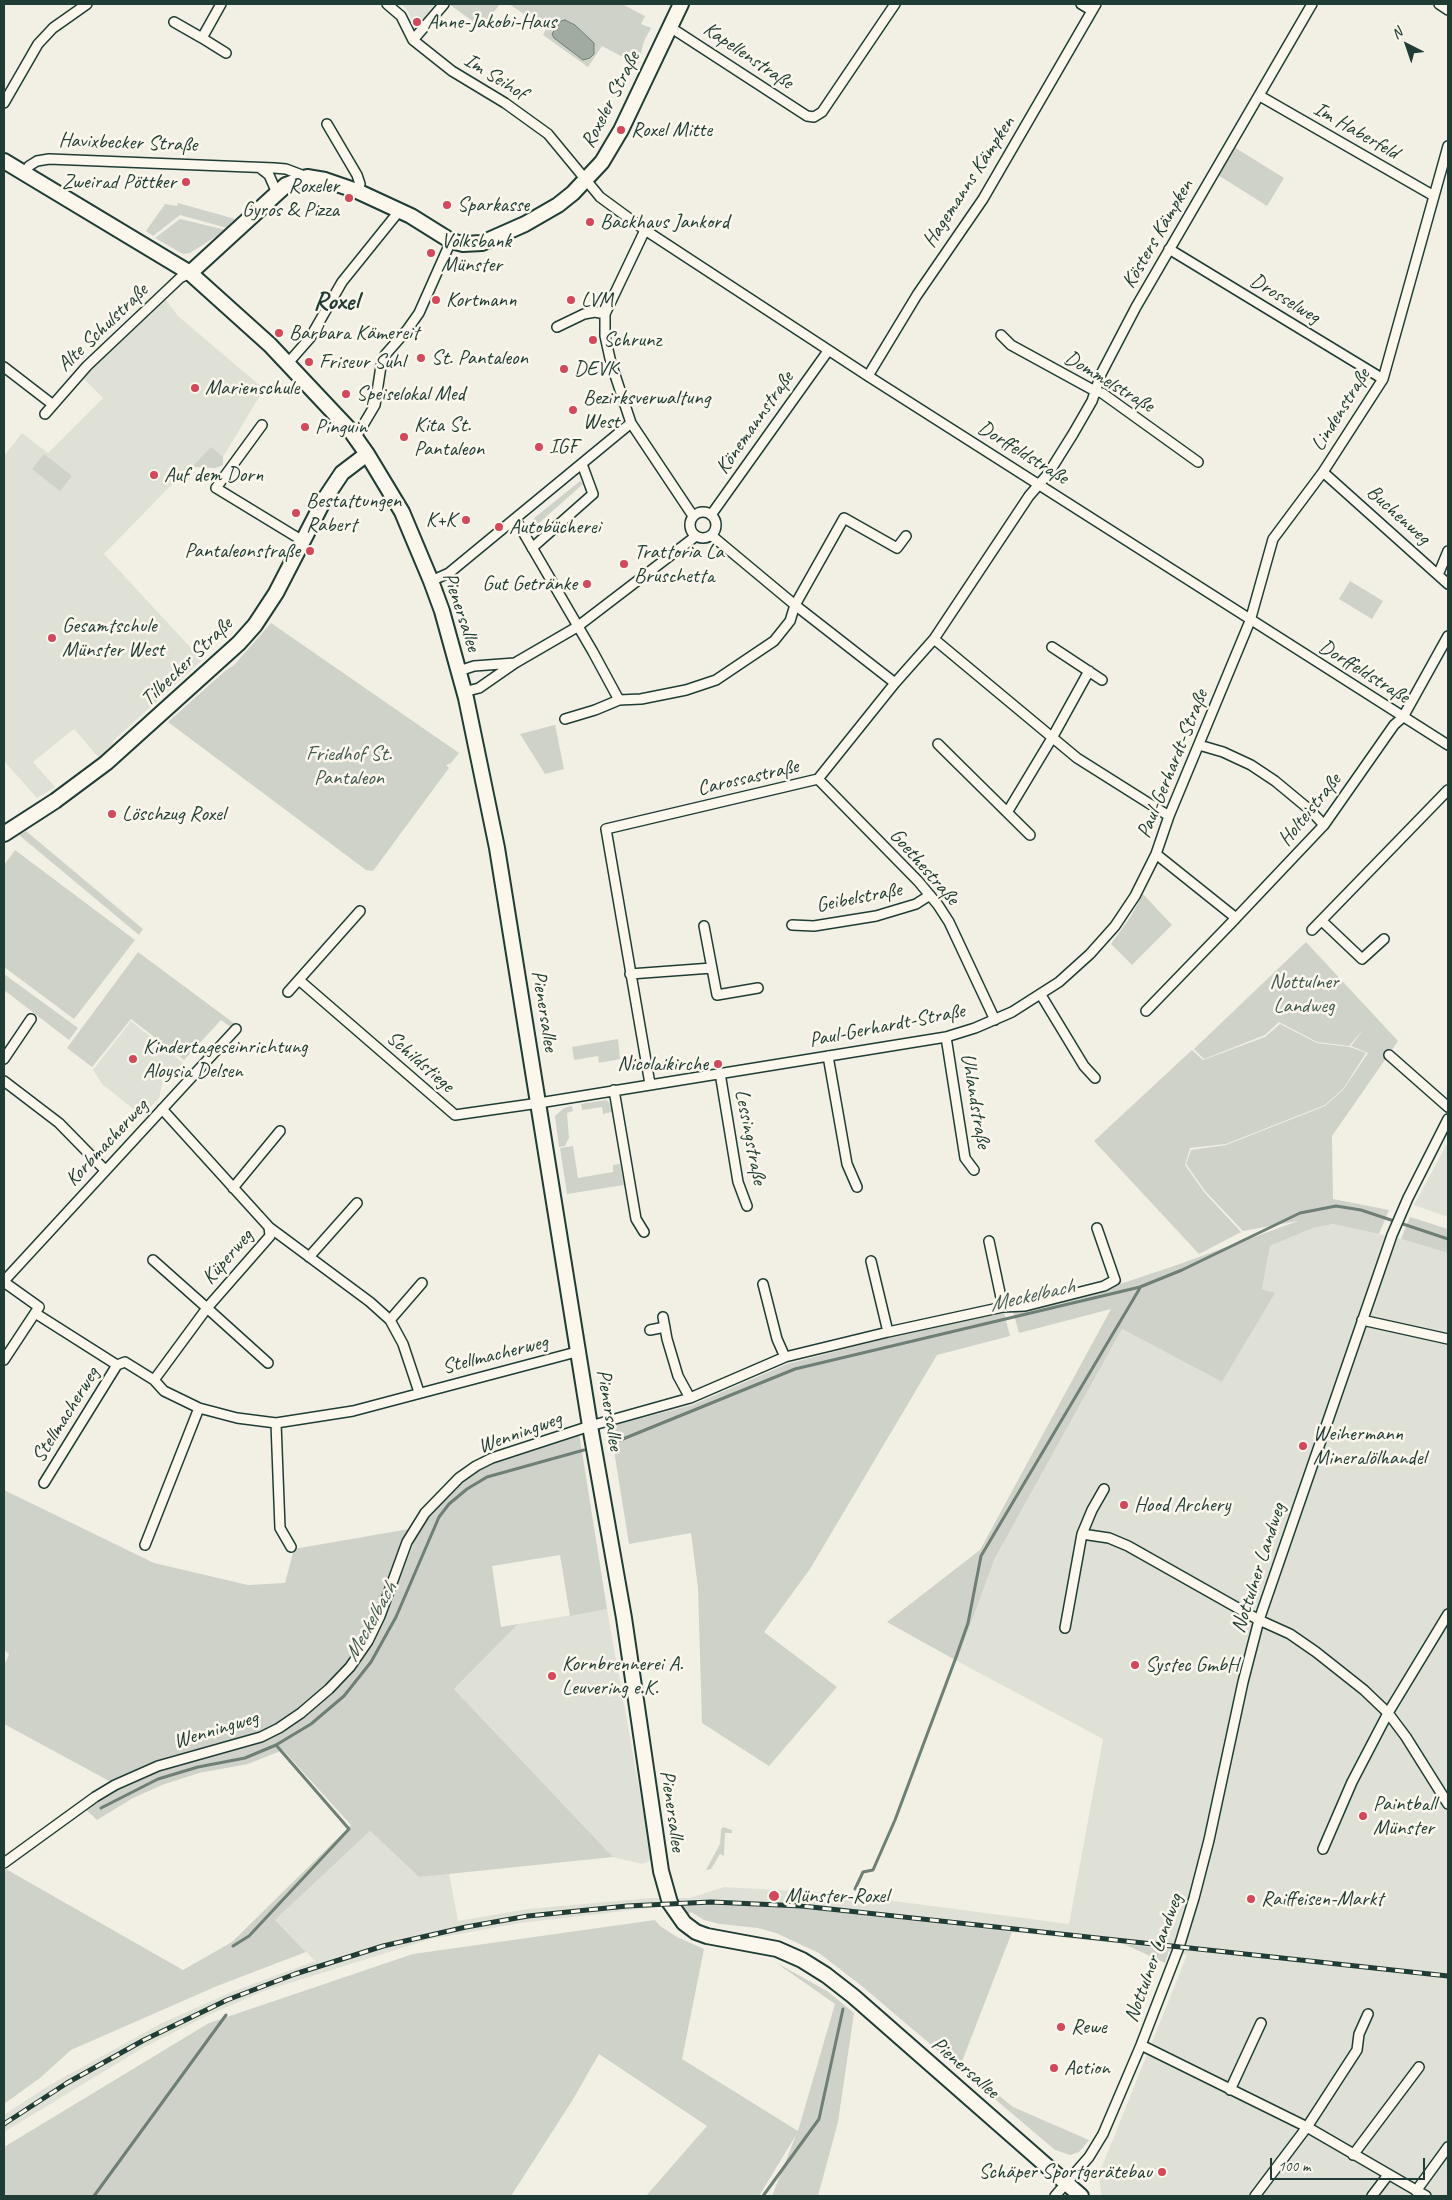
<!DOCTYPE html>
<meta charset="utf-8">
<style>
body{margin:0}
#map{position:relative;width:1452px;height:2200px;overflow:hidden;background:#f2f0e5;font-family:Caveat,sans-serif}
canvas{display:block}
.frame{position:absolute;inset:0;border:5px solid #1f3d34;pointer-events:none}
.north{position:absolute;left:1382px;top:20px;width:50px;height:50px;-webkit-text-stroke:4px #fbf7ec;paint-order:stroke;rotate:319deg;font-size:14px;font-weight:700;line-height:20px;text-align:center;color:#1f3d34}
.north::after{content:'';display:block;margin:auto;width:18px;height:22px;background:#1f3d34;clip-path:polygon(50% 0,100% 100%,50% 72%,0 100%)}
.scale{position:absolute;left:1270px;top:2158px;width:155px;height:22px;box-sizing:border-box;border:2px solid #1f3d34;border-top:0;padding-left:6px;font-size:15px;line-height:18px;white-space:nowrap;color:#1f3d34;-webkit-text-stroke:4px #fbf7ec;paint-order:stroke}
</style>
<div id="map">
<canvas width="1452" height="2200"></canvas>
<div class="frame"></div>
<div class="north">N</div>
<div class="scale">100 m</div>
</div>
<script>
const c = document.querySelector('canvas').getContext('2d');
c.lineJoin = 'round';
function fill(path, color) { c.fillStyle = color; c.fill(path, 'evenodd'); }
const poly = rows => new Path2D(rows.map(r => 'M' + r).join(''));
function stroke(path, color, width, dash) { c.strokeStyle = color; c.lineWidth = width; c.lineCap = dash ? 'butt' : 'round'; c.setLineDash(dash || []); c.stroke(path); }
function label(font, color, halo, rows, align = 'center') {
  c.font = font + ' Caveat,sans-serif'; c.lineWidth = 5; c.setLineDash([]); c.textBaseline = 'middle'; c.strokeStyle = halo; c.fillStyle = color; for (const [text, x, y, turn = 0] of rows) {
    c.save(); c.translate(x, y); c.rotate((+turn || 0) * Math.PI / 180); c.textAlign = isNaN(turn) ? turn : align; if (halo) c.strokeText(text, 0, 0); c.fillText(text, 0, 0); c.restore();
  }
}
const built = poly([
 [402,4,438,4,415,31,409,13],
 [163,296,178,316,264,389,223,457,211,448,192,467,189,467,104,554,202,660,113,741,112,747,99,758,74,729,33,762,55,787,37,798,4,761,4,456,22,433,48,453,103,398,80,375],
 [131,1021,183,1063,162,1084,159,1098,142,1116,102,1084,93,1070],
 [1448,1142,1448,1217,1414,1205],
 [1333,1224,1401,1239,1448,1253,1448,2196,1104,2196,1101,2194,1099,2174,1187,1955,1124,1944,763,1906,677,1905,520,1923,431,1939,264,1991,213,2013,146,2046,4,2132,4,2115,48,2086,162,2023,234,1991,315,1961,275,1920,370,1831,419,1877,449,1873,458,1921,528,1909,650,1898,690,1898,724,1887,833,1893,1069,1924,1103,1739,957,1661,995,1558,1122,1329,1222,1382,1274,1293,1262,1289,1270,1246,1313,1228],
 [607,1609,652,1860,642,1864,613,1857,454,1689,518,1624]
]);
const green = poly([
 [449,4,500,4,482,28],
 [509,4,622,4,645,16,641,24,651,28,644,41,638,65,602,46,588,67,543,35,546,29],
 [1234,147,1284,178,1267,206,1218,175],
 [178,203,235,219,227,228,180,215,153,236,146,231,165,204,177,206],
 [180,219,226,230,190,253,183,254,155,238],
 [211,447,223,457,223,465,216,468,192,467],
 [44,454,72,476,60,491,32,469],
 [580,481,583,484,538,524,533,519],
 [1350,581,1383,601,1372,619,1339,599],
 [271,623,459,753,451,763,446,765,449,768,373,871,366,870,168,722,225,671,234,665],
 [555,725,564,769,545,774,520,734],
 [26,831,143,929,139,935,19,835],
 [15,850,135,940,74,1019,4,967,4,865],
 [1143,894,1172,925,1132,965,1111,944,1131,916],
 [1306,942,1398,1041,1332,1136,1333,1199,1389,1210,1379,1234,1333,1224,1313,1228,1270,1246,1262,1289,1275,1293,1222,1382,1122,1329,995,1558,957,1661,887,1622,980,1550,1111,1309,1019,1333,1013,1311,1096,1292,1177,1265,1298,1221,1243,1231,1205,1191,1186,1164,1191,1150,1226,1145,1325,1106,1343,1090,1368,1053,1351,1046,1364,1029,1349,1046,1317,1042,1279,1022,1265,1035,1204,1059,1194,1049],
 [138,952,235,1024,232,1028,221,1020,184,1060,131,1019,92,1067,67,1048],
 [4,974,78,1028,69,1040,4,990],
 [1280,1024,1317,1043,1350,1047,1366,1053,1343,1089,1325,1105,1226,1144,1190,1148,1185,1165,1204,1192,1241,1232,1199,1254,1094,1141,1192,1050,1203,1060,1265,1037],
 [618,1039,620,1059,599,1063,598,1056,574,1060,572,1047],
 [606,1100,609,1102,612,1112,603,1114,602,1107,582,1110,581,1104],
 [572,1106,573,1111,567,1113,569,1138,565,1146,559,1147,555,1116,564,1108],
 [573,1146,578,1178,613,1172,613,1165,620,1164,624,1185,567,1194,560,1148],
 [1410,1217,1448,1229,1448,1253,1401,1239],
 [1003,1308,1010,1336,937,1355,810,1569,764,1632,837,1687,769,1766,702,1723,698,1588,691,1533,629,1544,610,1426,692,1405,787,1364],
 [579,1433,607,1609,570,1616,560,1555,492,1566,501,1627,518,1624,454,1689,613,1857,419,1877,370,1831,275,1920,306,1952,217,1986,71,2050,40,2078,4,2104,4,1868,183,1970,232,1942,351,1825,283,1750,248,1764,199,1773,162,1785,133,1798,97,1820,84,1808,116,1789,147,1774,177,1763,261,1741,281,1732,303,1716,371,1643,387,1611,420,1527,441,1500,478,1470,494,1461],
 [4,1490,154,1563,248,1585,285,1583,294,1549,409,1529,380,1608,371,1627,345,1666,308,1702,277,1726,256,1734,237,1741,173,1756,111,1782,4,1724,4,1666,9,1654,4,1650],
 [723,1827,732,1830,732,1833,725,1833,724,1856,720,1854,711,1869,706,1870,720,1844,721,1830],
 [678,1905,731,1905,798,1908,1012,1932,961,2064,1013,2107,1089,2140,1079,2152,1070,2155,1055,2150,863,1987,819,1953,776,1933,758,1928,720,1924,704,1920,691,1912,686,1916],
 [655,1920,660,1926,677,1937,704,1949,682,2059,798,2131,835,2004,775,1962,827,1991,854,2013,838,2122,818,2196,772,2196,796,2135,759,2196,646,2196,707,2126,599,2054,572,2101,511,2196,4,2196,4,2147,209,2023,413,1954],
 [1124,1944,1169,1950,1165,1963]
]);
const water = poly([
 [565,20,575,25,594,43,594,54,590,58,583,60,554,38,552,34,556,27,561,21,565,20]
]);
const stream = poly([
 [618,1441,795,1369,1140,1287,1182,1270,1300,1213,1336,1206,1361,1210,1448,1239],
 [101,1808,158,1779,198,1767,245,1758,276,1745,311,1724,344,1696,371,1662,396,1617,439,1517,449,1504,467,1489,487,1477,584,1450],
 [855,1889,863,1872,873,1870,895,1820,955,1660,968,1623,981,1556,1140,1288],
 [233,1946,249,1936,349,1829,276,1745],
 [94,2196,226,2015],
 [763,2196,819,2119,843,2009]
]);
const street = poly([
 [221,4,202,38,226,53],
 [387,4,401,16,413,40,452,71,505,103,548,134,600,197,645,230,868,376,1448,745],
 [1081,4,1091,10],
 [1439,4,1448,10],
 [174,22,202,38],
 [670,27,807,116,814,117,822,112,895,4],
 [413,40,444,4],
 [1260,96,1434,196],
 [4,103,38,44,53,28,87,4],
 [327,124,357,175,360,184,357,191],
 [260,168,269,175,277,193],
 [25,173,29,166,37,161,49,159,274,168,286,169,307,177],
 [645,230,605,314,605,336,611,363,631,423,693,516],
 [1169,249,1383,379],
 [557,327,584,314,595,312,605,314],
 [1001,335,1011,345,1095,391,1102,393,1198,462],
 [288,363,310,338,342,282,400,210],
 [4,367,52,404],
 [868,376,917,295,983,199,1096,4],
 [45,414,87,366,180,278,190,273],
 [262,425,216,488,303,541],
 [356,437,375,405,381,366,385,355,407,330,419,313,451,241],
 [1323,472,1448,584],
 '690 525a13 13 0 1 1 26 0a13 13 0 1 1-26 0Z',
 [711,515,828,351],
 [516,520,593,652,619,700],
 [711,535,795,605,895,683],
 [532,548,593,494,582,464],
 [1438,575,1448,551],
 [431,581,449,573,631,423],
 [934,639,1077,758,1169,816],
 [1052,647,1102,680],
 [459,671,474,666,515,663],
 [464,692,479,688,515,663,577,627,696,536],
 [565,719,595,710,619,700,641,699,686,690,716,680,774,641,790,621,795,605,844,518,897,548,906,536],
 [938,744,1030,835],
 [1199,745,1223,752,1251,765,1275,781,1310,810,1324,825],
 [818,779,918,881,938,905,949,922,995,1020],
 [1008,811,1052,738,1089,671],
 [1156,854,1236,918,1324,825,1394,725,1403,717,1448,636],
 [1322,921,1362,959,1384,939],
 [792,925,814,926,876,916,916,904,930,895],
 [704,926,717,995,758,988],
 [1312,930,1448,790],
 [630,974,712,968],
 [299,980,455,1115,539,1103,946,1037,975,1028,1012,1012,1059,982,1090,954,1115,926,1135,896,1156,854,1169,816,1250,621,1273,539,1323,472,1383,379,1448,146],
 [288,992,360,911],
 [1041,995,1084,1066,1095,1078],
 [1146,1011,1236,918],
 [946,1037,965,1158,974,1170],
 [1389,1055,1448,1107],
 [828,1056,847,1164,857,1187],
 [4,1059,31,1019],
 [720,1073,738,1182,747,1206],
 [4,1081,59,1123,105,1170],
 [650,1084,606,829,818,779,895,683,934,639,1029,496,1048,474,1073,434,1092,401,1101,374,1136,307,1312,4],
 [614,1090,636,1219,644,1232],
 [162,1109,269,1227,370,1302,390,1320,422,1283],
 [233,1188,280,1131],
 [989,1241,1003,1307],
 [309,1257,357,1203],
 [153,1260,207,1308,270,1236,269,1227],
 [871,1261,888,1332],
 [4,1281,236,1029],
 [4,1282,39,1307,35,1313,117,1365,125,1362,154,1380,164,1391,199,1408,237,1418,276,1423,353,1411,580,1351],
 [763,1284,777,1339,785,1357],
 [663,1317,667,1339,678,1376,690,1398],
 [390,1320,403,1344,419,1392],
 [1362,1320,1448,1339],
 [650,1330,665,1327],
 [4,1360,35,1313],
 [154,1380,207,1308,268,1363],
 [276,1423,280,1528,291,1547],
 [44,1483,117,1365],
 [1082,1534,1109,1538,1128,1546,1259,1620,1290,1634,1316,1652,1364,1690,1388,1713,1406,1737,1448,1804],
 [145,1545,199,1408],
 [1065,1628,1082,1534,1092,1510,1104,1489],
 [1323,1849,1352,1782,1388,1713,1448,1614],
 [4,1863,95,1797,115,1785,158,1766,261,1737,279,1728,301,1713,329,1689,350,1667,368,1641,380,1616,407,1542,425,1513,459,1478,476,1466,492,1458,590,1426,690,1398,785,1357,888,1332,1003,1307,1025,1306,1104,1286,1115,1280,1097,1228],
 [1141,2045,1307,2127,1426,2196],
 [1230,2090,1261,2023],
 [1353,2155,1419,2067],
 [1416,2191,1448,2147],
 [1055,2196,1089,2157,1103,2134,1141,2045,1179,1947,1194,1898,1209,1840,1243,1682,1259,1620,1392,1235,1408,1198,1448,1119],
 [1255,2196,1307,2127,1357,2050,1359,2034,1368,2014],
 [1372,2196,1388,2175]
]);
const secondary = poly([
 [4,161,190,273,270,345,350,430,367,454,402,512,431,581,442,611,466,698,497,848,590,1426,624,1618,661,1871,670,1903,684,1923,696,1932,707,1936,777,1949,802,1960,826,1975,853,1996,1081,2196],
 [190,273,286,185,307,177,325,180,357,191,411,216,451,241,463,244,482,243,525,224,558,205,573,193,602,162,621,130,681,4],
 [4,834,55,801,106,763,239,643,255,625,276,593,324,500,342,473,367,454]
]);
const rail = poly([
 [4,2124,67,2083,144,2040,227,2000,295,1974,383,1946,466,1927,528,1916,627,1906,711,1902,802,1906,1448,1976]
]);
const markers = [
 [417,22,5,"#d1495b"],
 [621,130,5,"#d1495b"],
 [186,182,5,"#d1495b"],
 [349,198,5,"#d1495b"],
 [447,205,5,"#d1495b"],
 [590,222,5,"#d1495b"],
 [431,253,5,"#d1495b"],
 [436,300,5,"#d1495b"],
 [571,300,5,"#d1495b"],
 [279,333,5,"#d1495b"],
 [593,340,5,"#d1495b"],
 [421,358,5,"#d1495b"],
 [309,362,5,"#d1495b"],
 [564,369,5,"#d1495b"],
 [195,388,5,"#d1495b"],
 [346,394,5,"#d1495b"],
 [573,410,5,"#d1495b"],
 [305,427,5,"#d1495b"],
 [404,437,5,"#d1495b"],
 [539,447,5,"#d1495b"],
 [154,475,5,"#d1495b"],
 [296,513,5,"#d1495b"],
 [466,520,5,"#d1495b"],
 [499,527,5,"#d1495b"],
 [310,551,5,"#d1495b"],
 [624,564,5,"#d1495b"],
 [587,584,5,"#d1495b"],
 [52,638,5,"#d1495b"],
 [112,814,5,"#d1495b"],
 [133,1059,5,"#d1495b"],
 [718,1064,5,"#d1495b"],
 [1303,1446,5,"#d1495b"],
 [1124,1505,5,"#d1495b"],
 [1135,1665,5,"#d1495b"],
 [552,1676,5,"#d1495b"],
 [1363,1816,5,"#d1495b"],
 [774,1896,6,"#d1495b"],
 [1251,1899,5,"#d1495b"],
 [1061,2027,5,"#d1495b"],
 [1054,2068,5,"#d1495b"],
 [1162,2172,5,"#d1495b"]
];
const poiNames = [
 ["Anne-Jakobi-Haus",427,22],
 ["Roxel Mitte",631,130],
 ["Zweirad Pöttker",176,182,"right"],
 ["Roxeler",339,186,"right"],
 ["Gyros & Pizza",339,210,"right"],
 ["Sparkasse",457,205],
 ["Backhaus Jankord",600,222],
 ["Volksbank",441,241],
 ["Münster",441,265],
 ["Kortmann",446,300],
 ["LVM",581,300],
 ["Barbara Kämereit",289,333],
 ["Schrunz",603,340],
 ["St. Pantaleon",431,358],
 ["Friseur Suhl",319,362],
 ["DEVK",574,369],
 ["Marienschule",205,388],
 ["Speiselokal Med",356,394],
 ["Bezirksverwaltung",583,398],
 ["West",583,422],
 ["Kita St.",414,425],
 ["Pantaleon",414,449],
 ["Pinguin",315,427],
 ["IGF",549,447],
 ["Auf dem Dorn",164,475],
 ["Bestattungen",306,501],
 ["Rabert",306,525],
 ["K+K",456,520,"right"],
 ["Autobücherei",509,527],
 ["Pantaleonstraße",300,551,"right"],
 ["Trattoria La",634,552],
 ["Bruschetta",634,576],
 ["Gut Getränke",577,584,"right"],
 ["Gesamtschule",62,626],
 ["Münster West",62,650],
 ["Löschzug Roxel",122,814],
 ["Kindertageseinrichtung",143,1047],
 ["Aloysia Delsen",143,1071],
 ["Nicolaikirche",708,1064,"right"],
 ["Weihermann",1313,1434],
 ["Mineralölhandel",1313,1458],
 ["Hood Archery",1134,1505],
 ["Kornbrennerei A.",562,1664],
 ["Leuvering e.K.",562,1688],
 ["Systec GmbH",1145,1665],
 ["Paintball",1373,1804],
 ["Münster",1373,1828],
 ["Münster-Roxel",785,1896],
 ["Raiffeisen-Markt",1261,1899],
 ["Rewe",1071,2027],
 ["Action",1064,2068],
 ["Schäper Sportgerätebau",1152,2172,"right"]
];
const streetNames = [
 ["Kapellenstraße",748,56,34],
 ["Im Seihof",495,77,32],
 ["Roxeler Straße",611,100,-63],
 ["Im Haberfeld",1356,131,30],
 ["Havixbecker Straße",128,143,2],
 ["Hagemanns Kämpken",969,182,-57],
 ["Kösters Kämpken",1158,234,-60],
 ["Drosselweg",1285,299,31],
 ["Alte Schulstraße",103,328,-44],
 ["Dommelstraße",1109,382,31],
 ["Lindenstraße",1341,410,-58],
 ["Könemannstraße",755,423,-55],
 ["Dorffeldstraße",1023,453,32],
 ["Buchenweg",1398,515,42],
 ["Pienersallee",461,612,72],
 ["Tilbecker Straße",187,662,-44],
 ["Dorffeldstraße",1364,672,32],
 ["Paul-Gerhardt-Straße",1173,764,-68],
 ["Carossastraße",748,778,-13],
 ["Holteistraße",1310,810,-51],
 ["Goethestraße",924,867,49],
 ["Geibelstraße",859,898,-11],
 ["Pienersallee",544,1011,81],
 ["Paul-Gerhardt-Straße",887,1026,-11],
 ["Schildstiege",420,1062,41],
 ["Uhlandstraße",975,1101,80],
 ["Lessingstraße",750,1137,79],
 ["Korbmacherweg",107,1143,-47],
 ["Küperweg",228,1257,-49],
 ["Stellmacherweg",495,1355,-14],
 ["Pienersallee",609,1410,81],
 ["Stellmacherweg",66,1415,-58],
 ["Wenningweg",520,1433,-20],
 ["Nottulner Landweg",1259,1568,-72],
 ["Wenningweg",216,1730,-17],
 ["Pienersallee",672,1811,82],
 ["Nottulner Landweg",1154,1958,-70],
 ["Pienersallee",965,2068,41]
];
const parkNames = [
 ["Friedhof St.",349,754],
 ["Pantaleon",349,778],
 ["Nottulner",1304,982],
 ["Landweg",1304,1006]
];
const waterNames = [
 ["Meckelbach",1032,1296,-13],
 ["Meckelbach",371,1622,-61]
];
const districtNames = [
 ["Roxel",336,302]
];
fill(built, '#e0e1d6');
fill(green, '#cfd2c8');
fill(water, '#a2aba1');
stroke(water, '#6e7f75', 1);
stroke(stream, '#6e7f75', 3);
stroke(street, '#1f3d34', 12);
stroke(secondary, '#1f3d34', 18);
stroke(street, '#fbf7ec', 9);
stroke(secondary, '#fbf7ec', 14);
stroke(rail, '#1f3d34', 5);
stroke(rail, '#fbf7ec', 3, [9]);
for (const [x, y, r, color] of markers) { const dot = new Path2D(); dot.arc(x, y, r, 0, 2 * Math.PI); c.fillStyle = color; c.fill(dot); stroke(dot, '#fbf7ec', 2); }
label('21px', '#1f3d34', '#fbf7ec', poiNames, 'left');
label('21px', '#1f3d34', '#fbf7ec', streetNames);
label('21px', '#425b52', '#fbf7ec', parkNames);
label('italic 22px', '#465e55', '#fbf7ec', waterNames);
label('bold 26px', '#1f3d34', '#fbf7ec', districtNames);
</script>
